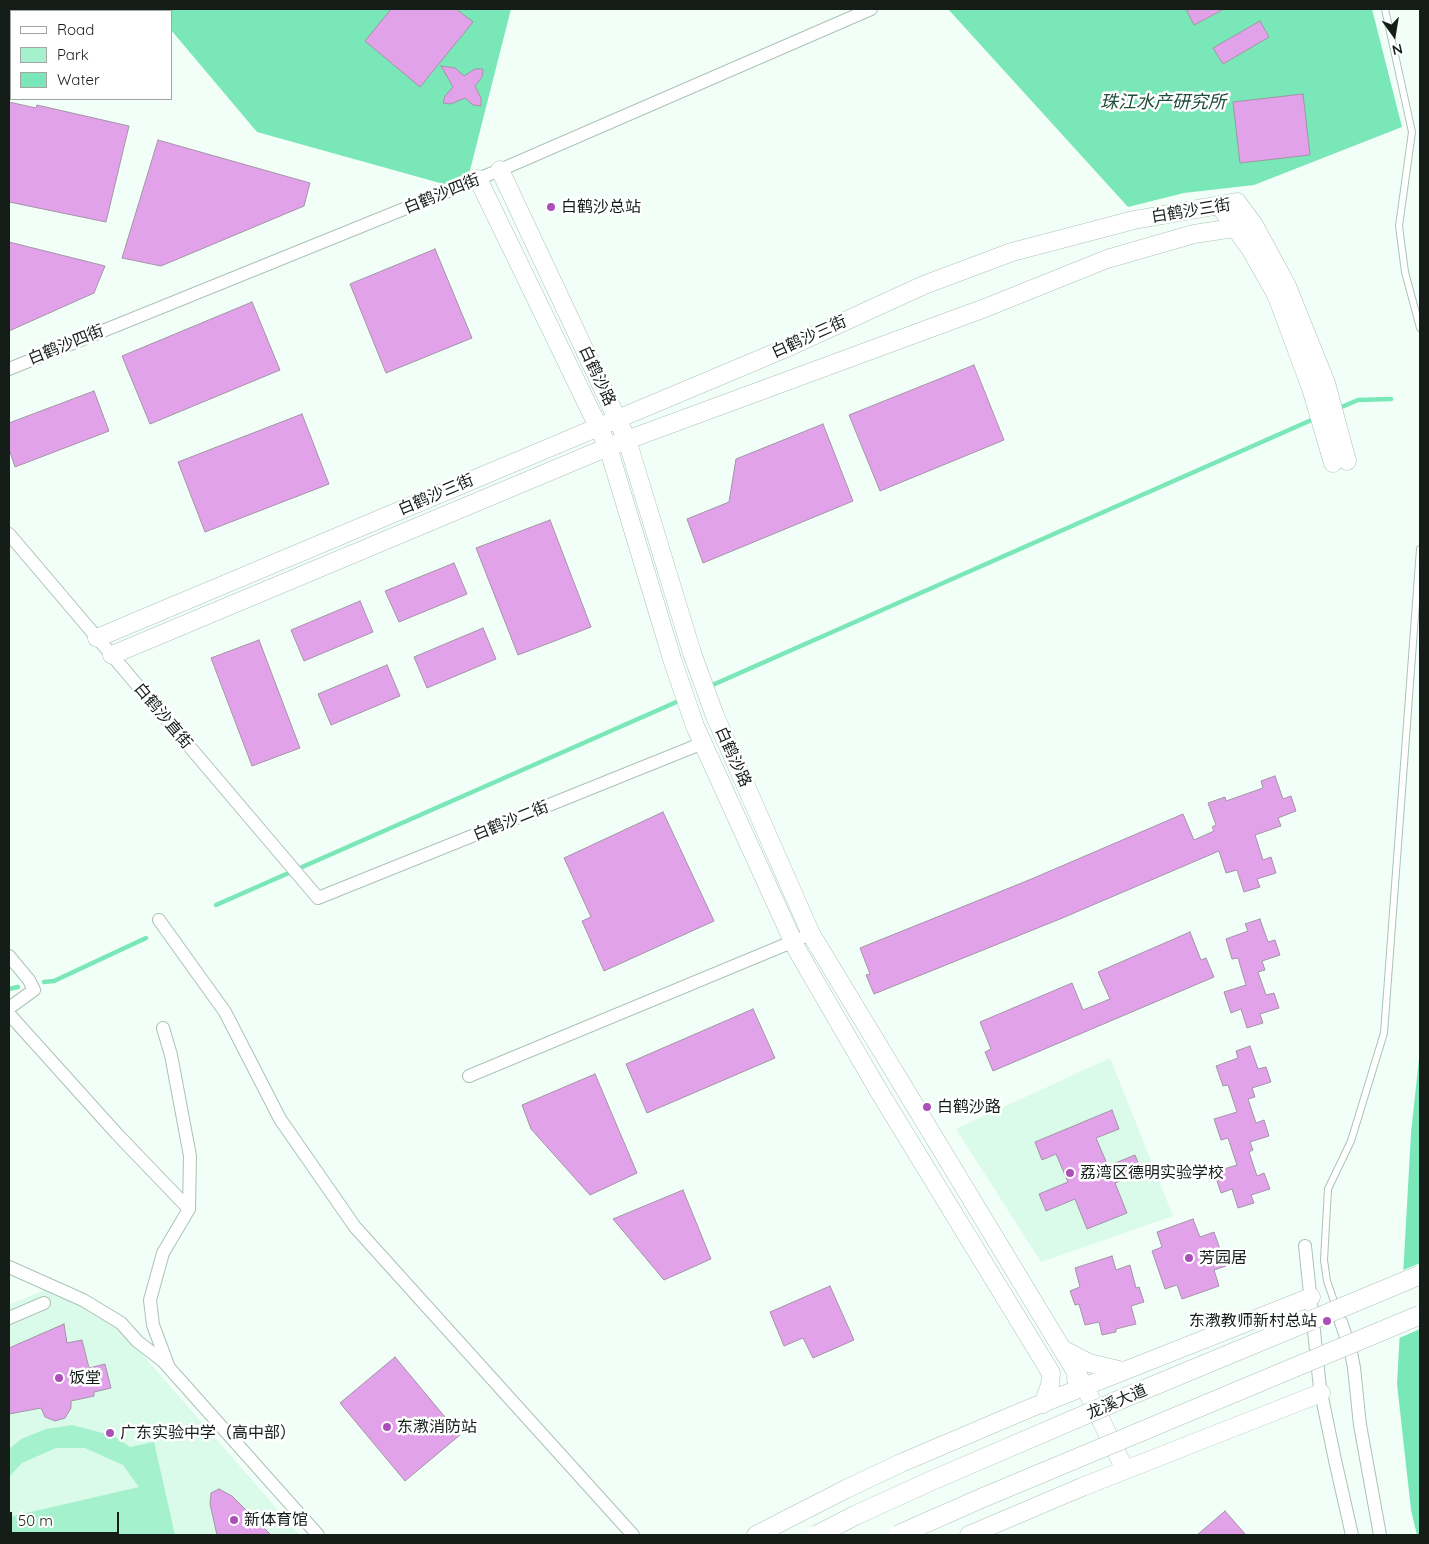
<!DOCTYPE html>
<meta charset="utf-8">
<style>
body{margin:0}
#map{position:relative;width:1429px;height:1544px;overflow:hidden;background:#f1fff8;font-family:Quicksand,sans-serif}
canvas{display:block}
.frame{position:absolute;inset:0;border:10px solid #151d19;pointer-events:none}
.legend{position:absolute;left:10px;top:10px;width:162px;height:90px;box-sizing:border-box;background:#fff;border:1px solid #a1a5a3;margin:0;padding:6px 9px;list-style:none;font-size:15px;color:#151d19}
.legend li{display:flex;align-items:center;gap:10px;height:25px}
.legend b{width:25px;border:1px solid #a1a5a3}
.north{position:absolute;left:1369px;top:10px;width:50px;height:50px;-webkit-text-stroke:4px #fff;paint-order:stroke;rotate:167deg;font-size:14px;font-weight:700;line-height:20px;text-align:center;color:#151d19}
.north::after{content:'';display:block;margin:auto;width:18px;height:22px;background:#151d19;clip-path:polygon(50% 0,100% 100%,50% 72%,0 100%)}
.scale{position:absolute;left:10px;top:1512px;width:109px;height:22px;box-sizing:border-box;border:2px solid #151d19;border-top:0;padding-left:6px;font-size:15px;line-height:18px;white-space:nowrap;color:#151d19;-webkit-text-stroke:4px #fff;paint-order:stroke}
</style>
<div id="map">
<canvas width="1429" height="1544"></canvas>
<div class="frame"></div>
<ul class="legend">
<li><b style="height:6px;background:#fff"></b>Road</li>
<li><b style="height:14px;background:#a5f1ce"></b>Park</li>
<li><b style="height:14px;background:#7ae7b9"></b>Water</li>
</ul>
<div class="north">N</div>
<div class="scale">50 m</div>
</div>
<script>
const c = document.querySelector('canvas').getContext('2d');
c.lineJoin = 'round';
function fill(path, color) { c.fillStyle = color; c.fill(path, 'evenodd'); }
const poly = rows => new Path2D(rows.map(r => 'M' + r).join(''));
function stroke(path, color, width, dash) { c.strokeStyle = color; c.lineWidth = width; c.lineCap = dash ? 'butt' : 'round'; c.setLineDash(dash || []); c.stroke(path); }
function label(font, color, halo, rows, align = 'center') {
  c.font = font + ' Quicksand,"Noto Sans SC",sans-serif'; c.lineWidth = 5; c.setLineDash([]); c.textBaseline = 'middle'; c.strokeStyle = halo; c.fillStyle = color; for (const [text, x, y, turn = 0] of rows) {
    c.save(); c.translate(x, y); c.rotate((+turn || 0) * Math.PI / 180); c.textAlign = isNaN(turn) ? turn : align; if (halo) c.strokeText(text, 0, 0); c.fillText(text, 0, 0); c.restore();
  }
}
const built = poly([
 [1110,1058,1173,1216,1041,1262,956,1129],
 [54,1286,121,1330,300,1535,9,1535,9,1305]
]);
const green = poly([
 [72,1425,114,1436,130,1447,154,1442,175,1535,9,1535,9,1517,139,1487,123,1465,85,1448,56,1448,22,1463,9,1477,9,1449,21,1439,46,1429]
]);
const water = poly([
 [154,9,511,9,465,190,257,132,171,30,171,11,156,11],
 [948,9,1372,9,1402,127,1254,185,1184,193,1128,207],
 [1420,1049,1420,1535,1417,1535,1411,1510,1397,1384,1411,1133]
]);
const pier = poly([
 [1420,1263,1420,1329,1397,1339,1401,1271]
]);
const stream = poly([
 [1337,409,1358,400,1391,399],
 [708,687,1316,418],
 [216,905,681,700],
 [44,982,54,981,146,938],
 [9,989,18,987]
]);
const building = poly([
 [391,9,456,9,473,22,420,87,365,41,391,9],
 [1186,9,1224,9,1194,25,1186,9],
 [1260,21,1269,37,1223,64,1213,48,1260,21],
 [441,66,455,68,464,76,475,69,483,69,482,77,475,86,481,98,481,106,473,105,465,98,451,104,443,103,445,96,453,87,441,66],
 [1303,94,1310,155,1240,163,1233,102,1303,94],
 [9,102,36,108,37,105,129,126,106,222,9,202,9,102],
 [158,140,310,183,304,206,161,266,122,258,158,140],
 [9,242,105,266,94,293,9,331,9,242],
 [435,249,472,338,386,373,350,284,435,249],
 [252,302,280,370,150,424,122,356,252,302],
 [974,365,1004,440,880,491,849,415,974,365],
 [94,391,109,431,15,467,9,449,9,423,94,391],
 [302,414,329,484,205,532,178,462,302,414],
 [823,424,853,501,703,563,687,519,729,502,736,459,823,424],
 [550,520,591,627,518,655,476,548,550,520],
 [454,563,467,594,399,622,385,591,454,563],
 [360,601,373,632,304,661,291,630,360,601],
 [483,628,496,659,427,688,414,657,483,628],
 [259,640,300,748,252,766,211,658,259,640],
 [387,665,400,696,331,725,318,694,387,665],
 [1275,776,1283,799,1291,796,1296,811,1278,818,1281,826,1255,835,1263,860,1271,857,1276,873,1257,879,1260,887,1244,892,1237,870,1226,873,1219,851,1060,919,874,994,866,975,870,974,860,948,1029,880,1183,814,1194,840,1214,831,1212,827,1216,825,1208,803,1225,797,1226,801,1263,788,1261,781,1275,776],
 [663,812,714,921,604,971,582,921,591,917,564,858,663,812],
 [1260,919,1268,942,1275,940,1280,955,1262,961,1265,970,1258,972,1266,995,1274,993,1279,1008,1260,1014,1263,1023,1247,1028,1241,1009,1231,1013,1224,992,1246,985,1238,958,1232,959,1226,939,1248,931,1245,924,1260,919],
 [1190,932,1201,960,1206,958,1214,977,993,1071,985,1052,991,1049,980,1022,1072,983,1083,1010,1088,1008,1110,999,1098,972,1190,932],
 [753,1009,775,1058,647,1113,626,1064,753,1009],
 [1250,1046,1258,1069,1266,1067,1271,1082,1252,1088,1255,1097,1248,1099,1256,1123,1264,1120,1269,1136,1250,1142,1253,1150,1249,1152,1257,1176,1264,1173,1270,1189,1251,1195,1254,1203,1238,1208,1232,1189,1221,1193,1214,1172,1237,1165,1228,1138,1221,1140,1214,1119,1237,1112,1228,1085,1223,1086,1216,1066,1238,1058,1236,1051,1250,1046],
 [595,1074,637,1173,590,1195,531,1129,522,1105,595,1074],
 [1112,1110,1119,1129,1096,1138,1108,1166,1135,1155,1142,1172,1115,1183,1127,1213,1087,1229,1075,1199,1046,1211,1039,1194,1068,1182,1056,1154,1042,1160,1035,1142,1112,1110],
 [683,1190,711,1259,664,1280,613,1219,683,1190],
 [1193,1219,1200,1237,1214,1232,1226,1266,1214,1270,1219,1286,1182,1299,1177,1285,1165,1289,1152,1251,1162,1247,1157,1232,1193,1219],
 [1112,1256,1116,1270,1130,1265,1136,1288,1139,1287,1144,1302,1131,1306,1136,1324,1116,1329,1116,1332,1102,1335,1099,1322,1085,1325,1079,1304,1075,1305,1070,1291,1080,1287,1075,1268,1112,1256],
 [830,1286,854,1340,813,1358,803,1338,784,1346,770,1312,830,1286],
 [64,1324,67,1343,82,1340,89,1368,105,1364,111,1388,94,1392,94,1396,71,1401,71,1408,65,1418,55,1421,45,1417,41,1408,9,1414,9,1348,64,1324],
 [395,1357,460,1435,405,1481,340,1403,395,1357],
 [219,1489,232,1496,271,1535,217,1535,210,1504,211,1493,219,1489],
 [1225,1511,1246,1535,1197,1535,1225,1511]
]);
const lane = poly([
 [1385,9,1412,132,1399,226,1405,272,1420,328],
 [1336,1307,1327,1281,1324,1260,1328,1189,1351,1141,1384,1033,1420,549]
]);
const street = poly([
 [9,369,500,170,871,9],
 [9,534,318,898,703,743],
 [159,920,225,1012,280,1119,355,1227,633,1535],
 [9,956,29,980,34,990,9,1008],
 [9,1014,117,1134,189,1209],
 [163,1028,171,1055,190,1156,189,1209,163,1253,150,1300,153,1325,168,1365],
 [469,1076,811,934],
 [1305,1246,1320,1388,1335,1460,1352,1535],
 [9,1267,83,1300,121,1323,137,1341,163,1361,318,1535],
 [9,1318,44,1303],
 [1341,1322,1351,1352,1354,1368,1360,1425,1380,1535]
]);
const secondary = poly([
 [500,170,627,440,692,653,715,716,811,934,1085,1387],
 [478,179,608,447,673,662,695,726,797,950,877,1088,1051,1373,1050,1385,1043,1404],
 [1219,205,1251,250,1276,294,1311,388,1333,463],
 [97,638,784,349,924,285,1012,252,1134,220,1237,202,1254,225,1287,286,1326,383,1347,461],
 [112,655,608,447,985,308,1107,259,1194,234,1254,225],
 [1064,1350,1089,1363,1123,1371],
 [1076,1379,1085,1387,1125,1470],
 [756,1535,846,1489,901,1463,1028,1409,1311,1297],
 [969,1535,1082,1487,1321,1393]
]);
const primaryBridge = poly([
 [817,1535,856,1515,933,1480,1124,1398,1420,1275],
 [898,1535,982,1498,1420,1315]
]);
const markers = [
 [551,207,5,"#ab4fb9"],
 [927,1107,5,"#ab4fb9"],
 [1070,1173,5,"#ab4fb9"],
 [1189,1258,5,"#ab4fb9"],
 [1327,1321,5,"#ab4fb9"],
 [59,1378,5,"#ab4fb9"],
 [387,1427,5,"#ab4fb9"],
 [110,1433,5,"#ab4fb9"],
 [234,1520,5,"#ab4fb9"]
];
const streetNames = [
 ["白鹤沙四街",442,194,-22],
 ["白鹤沙三街",1191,211,-9],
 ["白鹤沙三街",809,337,-24],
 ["白鹤沙四街",66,345,-22],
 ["白鹤沙路",597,376,65],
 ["白鹤沙三街",436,495,-23],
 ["白鹤沙直街",163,716,50],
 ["白鹤沙路",733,757,66],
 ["白鹤沙二街",511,821,-22],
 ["龙溪大道",1117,1402,-23]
];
const poiNames = [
 ["白鹤沙总站",561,207],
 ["白鹤沙路",937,1107],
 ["荔湾区德明实验学校",1080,1173],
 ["芳园居",1199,1258],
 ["东漖教师新村总站",1317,1321,"right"],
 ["饭堂",69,1378],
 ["东漖消防站",397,1427],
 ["广东实验中学（高中部）",120,1433],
 ["新体育馆",244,1520]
];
const waterNames = [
 ["珠江水产研究所",1163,103]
];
fill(built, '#dafaea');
fill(green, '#a5f1ce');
fill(water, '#7ae7b9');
fill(pier, '#f1fff8');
stroke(stream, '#7ae7b9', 4.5);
fill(building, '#e1a2ea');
stroke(building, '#a395a5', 1);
stroke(lane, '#acc2b7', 8);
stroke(street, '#acc2b7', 14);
stroke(secondary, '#acc2b7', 19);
stroke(lane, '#fff', 6);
stroke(street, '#fff', 12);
stroke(secondary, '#fff', 18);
stroke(primaryBridge, '#acc2b7', 20, []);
stroke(primaryBridge, '#fff', 19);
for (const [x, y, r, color] of markers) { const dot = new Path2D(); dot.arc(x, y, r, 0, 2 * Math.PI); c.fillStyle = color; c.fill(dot); stroke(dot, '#fff', 2); }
label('16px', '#151d19', '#fff', streetNames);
label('16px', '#151d19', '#fff', poiNames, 'left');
label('italic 18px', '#1e4c3a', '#fff', waterNames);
</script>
